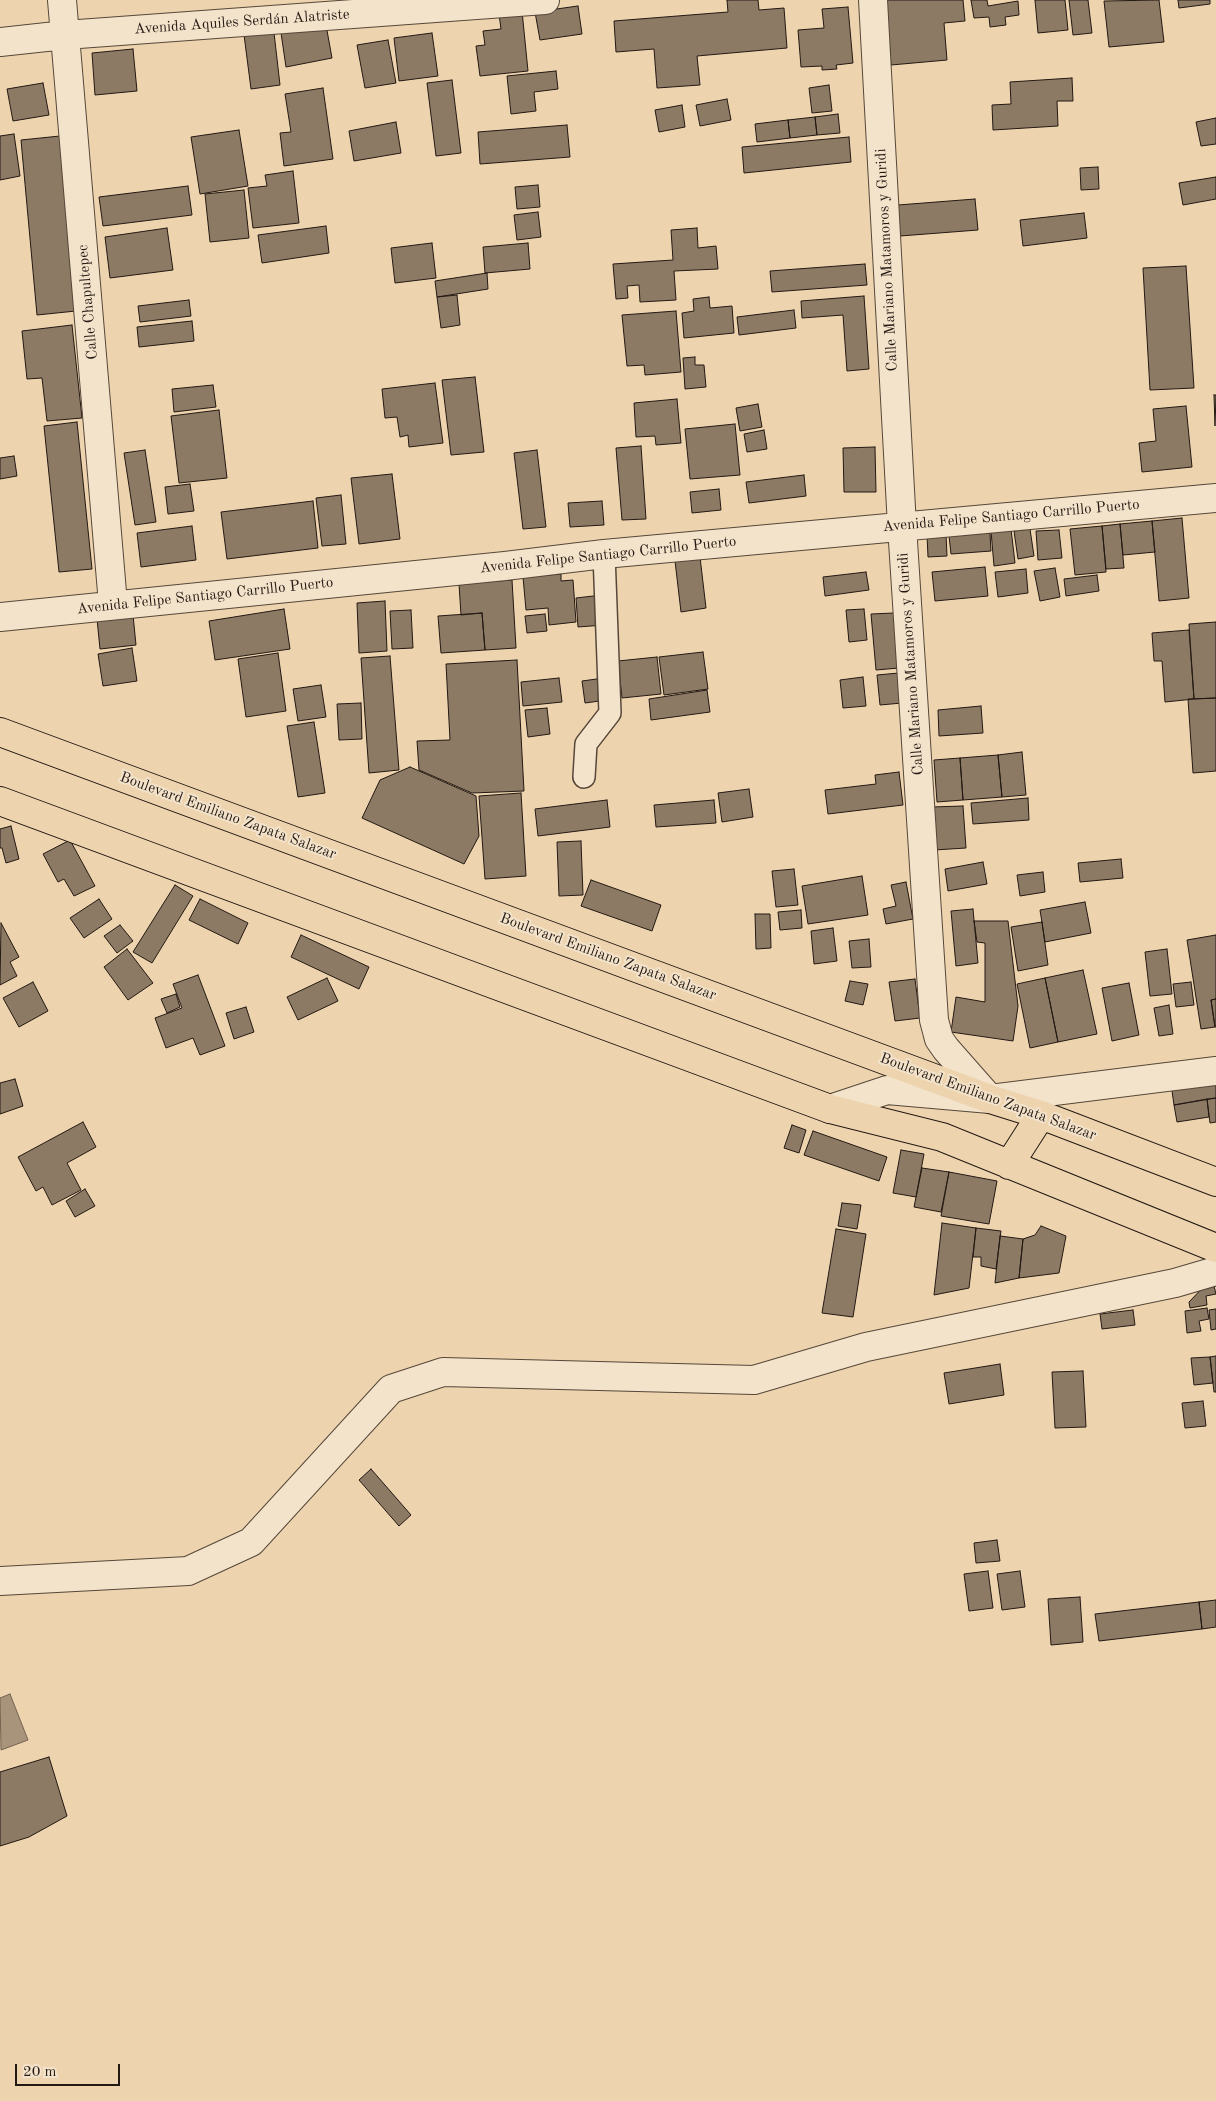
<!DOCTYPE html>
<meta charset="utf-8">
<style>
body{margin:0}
#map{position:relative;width:1216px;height:2101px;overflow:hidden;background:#edd4af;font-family:"Old Standard TT",serif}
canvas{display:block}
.scale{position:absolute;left:15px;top:2064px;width:105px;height:22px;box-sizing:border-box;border:2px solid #231812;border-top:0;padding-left:6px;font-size:15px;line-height:18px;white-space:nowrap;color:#231812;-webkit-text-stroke:4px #f3e3cb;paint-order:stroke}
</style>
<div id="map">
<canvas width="1216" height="2101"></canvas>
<div class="scale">20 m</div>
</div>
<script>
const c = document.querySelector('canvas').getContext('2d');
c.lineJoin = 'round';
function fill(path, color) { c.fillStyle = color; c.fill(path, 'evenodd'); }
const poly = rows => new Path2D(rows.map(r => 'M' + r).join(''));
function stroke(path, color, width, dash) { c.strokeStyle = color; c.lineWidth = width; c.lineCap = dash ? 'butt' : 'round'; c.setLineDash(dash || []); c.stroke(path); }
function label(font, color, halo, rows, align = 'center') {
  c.font = font + ' "Old Standard TT",serif'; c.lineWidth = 4; c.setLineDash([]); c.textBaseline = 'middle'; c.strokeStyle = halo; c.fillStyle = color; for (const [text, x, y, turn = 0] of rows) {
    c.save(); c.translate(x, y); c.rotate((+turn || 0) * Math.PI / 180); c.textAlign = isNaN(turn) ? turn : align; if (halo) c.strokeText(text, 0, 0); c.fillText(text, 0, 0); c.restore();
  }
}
const water = poly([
 [10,1694,28,1740,1,1750,0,1698,10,1694]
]);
const building = poly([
 [727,0,758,0,759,10,784,8,787,48,697,56,700,85,657,88,654,49,616,52,614,21,728,12,727,0],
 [886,0,963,0,965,21,944,23,947,60,891,65,886,0],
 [971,0,987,0,988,6,1018,1,1019,15,1005,17,1006,25,990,27,989,17,974,18,971,0],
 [1035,0,1065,0,1068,30,1038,33,1035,0],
 [1069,0,1088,0,1092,33,1073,35,1069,0],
 [1159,0,1164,42,1109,47,1104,1,1159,0],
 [1178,0,1210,0,1210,4,1179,8,1178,0],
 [578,6,582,34,540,40,535,12,578,6],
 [848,7,853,63,836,65,837,69,822,70,822,66,801,67,798,30,824,28,822,9,848,7],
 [522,11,528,71,480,76,476,46,485,45,483,31,501,29,499,14,522,11],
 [273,24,280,85,251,89,243,27,273,24],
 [326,25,332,58,286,67,281,33,326,25],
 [432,33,438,76,399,81,394,38,432,33],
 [388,40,396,83,365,88,357,45,388,40],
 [133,49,137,91,95,95,92,53,133,49],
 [556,71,558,89,534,92,536,111,511,114,507,76,556,71],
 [1072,78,1073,101,1057,101,1058,126,993,130,992,105,1011,104,1010,82,1072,78],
 [452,80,461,153,436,156,427,83,452,80],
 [43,83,49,115,13,121,7,89,43,83],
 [829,85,832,111,812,113,809,88,829,85],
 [323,88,333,159,284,166,280,133,291,132,285,94,323,88],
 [727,99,731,120,700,126,696,105,727,99],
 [682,105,685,127,659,132,655,110,682,105],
 [838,114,840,133,817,135,815,117,838,114],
 [815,117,817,135,790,138,788,120,815,117],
 [1216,118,1216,144,1201,146,1196,122,1216,118],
 [788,120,790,138,757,142,755,124,788,120],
 [396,122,401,153,354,161,349,131,396,122],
 [567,125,570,157,480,164,478,132,567,125],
 [239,130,248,186,200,194,191,137,239,130],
 [14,134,20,176,0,180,0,136,14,134],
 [60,136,76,311,37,315,21,140,60,136],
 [849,137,851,162,744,173,742,147,849,137],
 [1098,167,1099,189,1081,190,1080,168,1098,167],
 [293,171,299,223,253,228,248,188,267,186,265,175,293,171],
 [1216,177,1216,199,1183,205,1179,183,1216,177],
 [538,185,540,207,517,209,515,187,538,185],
 [188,186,192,215,103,226,99,197,188,186],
 [244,190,249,238,210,242,205,194,244,190],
 [975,199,978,230,900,236,898,205,975,199],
 [538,212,541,237,517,240,514,215,538,212],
 [1084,213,1087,238,1023,246,1020,220,1084,213],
 [326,226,329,253,262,263,258,235,326,226],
 [167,228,173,270,110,278,105,237,167,228],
 [697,228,698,248,716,246,718,269,674,271,676,300,640,302,639,285,627,286,628,298,616,299,613,264,673,260,671,230,697,228],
 [432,243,436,278,395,283,391,248,432,243],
 [528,243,530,269,485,273,483,247,528,243],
 [865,264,867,285,772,292,770,271,865,264],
 [1186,266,1194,388,1150,390,1143,268,1186,266],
 [487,273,488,289,437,297,435,281,487,273],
 [457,295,460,325,441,328,437,297,457,295],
 [864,296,869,369,847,371,843,315,802,318,801,301,864,296],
 [709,297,710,308,732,306,734,333,684,338,682,313,694,311,693,299,709,297],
 [189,300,191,316,140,322,138,306,189,300],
 [794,310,796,328,739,335,737,317,794,310],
 [676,311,681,372,645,375,644,365,627,366,622,315,676,311],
 [192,321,194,341,139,347,137,327,192,321],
 [72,325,82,418,47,421,42,378,27,379,22,331,72,325],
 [695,357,695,365,704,365,706,387,685,389,683,358,695,357],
 [475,377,484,452,451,455,442,380,475,377],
 [435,383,443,443,409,447,408,435,400,437,397,417,385,418,382,389,435,383],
 [213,385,216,407,174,412,172,389,213,385],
 [1214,395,1216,395,1215,426,1214,395],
 [677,399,681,443,656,445,655,436,636,437,634,403,677,399],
 [758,404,762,427,740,431,736,408,758,404],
 [1186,406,1192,467,1142,472,1139,443,1156,441,1153,409,1186,406],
 [219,410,227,478,179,483,171,416,219,410],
 [77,422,92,569,59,572,44,426,77,422],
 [735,424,740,475,690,479,685,429,735,424],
 [764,430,767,449,747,452,744,434,764,430],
 [641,446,646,519,622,520,616,448,641,446],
 [875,447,876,492,844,492,843,448,875,447],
 [145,450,156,522,135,525,124,453,145,450],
 [537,450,546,527,523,529,514,453,537,450],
 [14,456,17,476,0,479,0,458,14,456],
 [392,474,400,539,359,544,351,478,392,474],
 [804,475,806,496,749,503,746,482,804,475],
 [190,484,194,511,168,514,165,487,190,484],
 [719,489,721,510,692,513,690,492,719,489],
 [341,495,346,544,322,546,316,498,341,495],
 [313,501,318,548,227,559,221,512,313,501],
 [602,501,604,525,570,527,568,503,602,501],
 [1182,518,1189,598,1159,601,1152,521,1182,518],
 [1152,521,1155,552,1123,555,1120,524,1152,521],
 [1120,524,1124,568,1106,569,1102,526,1120,524],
 [192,526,196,560,141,567,137,533,192,526],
 [1102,526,1106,572,1075,575,1070,529,1102,526],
 [1011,529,1015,563,994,566,991,531,1011,529],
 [1030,529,1034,556,1018,559,1014,531,1030,529],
 [1059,530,1062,558,1038,560,1036,531,1059,530],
 [990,533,991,551,951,554,949,536,990,533],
 [946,534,947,556,928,557,927,535,946,534],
 [700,557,706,608,681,612,675,561,700,557],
 [985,567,988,596,935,601,932,572,985,567],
 [1055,568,1060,597,1040,601,1034,571,1055,568],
 [1026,569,1028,593,998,597,995,572,1026,569],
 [866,572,869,590,825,596,823,577,866,572],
 [561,574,561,581,573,580,576,622,549,625,548,608,526,610,523,577,561,574],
 [1097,575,1099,591,1066,596,1064,579,1097,575],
 [512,580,516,648,485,650,482,613,461,615,459,584,512,580],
 [602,595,604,625,578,627,576,598,602,595],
 [385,601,387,651,359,653,357,603,385,601],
 [284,609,290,649,215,660,209,621,284,609],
 [864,609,867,640,849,642,846,610,864,609],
 [411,610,413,648,392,649,390,611,411,610],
 [482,613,485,650,441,653,438,616,482,613],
 [894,613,899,668,876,670,871,614,894,613],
 [545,614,547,631,527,633,525,616,545,614],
 [133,615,136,645,100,649,97,619,133,615],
 [1216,622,1216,698,1194,699,1189,624,1216,622],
 [1189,630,1194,699,1165,702,1162,661,1154,661,1152,633,1189,630],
 [132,648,137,681,103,686,98,654,132,648],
 [703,652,708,689,664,695,659,657,703,652],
 [278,653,286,711,246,717,238,659,278,653],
 [390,656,399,770,369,773,361,658,390,656],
 [657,657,661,694,622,698,618,661,657,657],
 [517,660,524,791,472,793,419,770,417,741,450,740,446,664,517,660],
 [899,673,902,703,880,705,877,675,899,673],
 [863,677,866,706,843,708,840,680,863,677],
 [559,678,562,702,523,706,521,682,559,678],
 [604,678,607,700,585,703,582,681,604,678],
 [321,685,326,717,298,721,293,689,321,685],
 [707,690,710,712,651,720,649,699,707,690],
 [1216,698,1216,771,1193,773,1188,699,1216,698],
 [361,703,362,739,339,740,337,704,361,703],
 [981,706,983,733,939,736,938,710,981,706],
 [547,708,550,734,528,737,525,710,547,708],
 [314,722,325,793,298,797,287,726,314,722],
 [1022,752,1026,795,1002,797,998,755,1022,752],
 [998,755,1002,797,963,800,960,758,998,755],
 [960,758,963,800,937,802,934,760,960,758],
 [410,767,476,796,479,836,464,864,362,818,380,780,410,767],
 [899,772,903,805,828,814,825,790,876,784,875,775,899,772],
 [749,789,753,817,722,822,718,793,749,789],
 [521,793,526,876,485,879,479,796,521,793],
 [1028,798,1029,820,973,824,971,803,1028,798],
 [607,800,610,827,538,836,535,809,607,800],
 [714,800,716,823,656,827,654,805,714,800],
 [963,806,966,848,934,850,932,807,963,806],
 [11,826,19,859,6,863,2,848,0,848,0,829,11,826],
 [70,840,95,886,74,896,64,879,58,882,43,854,70,840],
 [581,841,583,895,559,896,557,842,581,841],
 [1121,859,1123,878,1080,882,1078,863,1121,859],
 [983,862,987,884,948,891,945,869,983,862],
 [794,869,798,905,776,907,772,871,794,869],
 [1043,872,1045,892,1020,896,1017,875,1043,872],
 [862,876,868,915,808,924,802,886,862,876],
 [591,880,661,905,652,931,581,906,591,880],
 [906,882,913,919,886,924,883,909,896,906,891,885,906,882],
 [175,885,193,896,152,963,133,952,175,885],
 [99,899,112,919,84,938,70,918,99,899],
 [200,899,248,923,238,944,189,920,200,899],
 [1085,902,1091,933,1045,942,1040,910,1085,902],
 [973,909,978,963,956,966,951,911,973,909],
 [801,910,802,928,780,930,778,912,801,910],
 [755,914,770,914,771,948,756,949,755,914],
 [974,921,1008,921,1018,1006,1013,1041,951,1032,956,997,985,1002,985,943,977,942,974,921],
 [1042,922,1048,965,1018,971,1011,927,1042,922],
 [1,923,19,957,10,962,17,976,0,985,1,923],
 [120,925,133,941,117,953,104,936,120,925],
 [833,928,837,961,814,964,811,931,833,928],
 [301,935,369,967,359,989,291,957,301,935],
 [1216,935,1216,999,1211,1000,1215,1027,1201,1029,1187,940,1216,935],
 [869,939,871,967,852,968,849,941,869,939],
 [127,949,153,983,128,1000,104,967,127,949],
 [1167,949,1172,994,1150,996,1145,952,1167,949],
 [1083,970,1097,1034,1058,1042,1045,978,1083,970],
 [198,975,225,1046,200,1055,193,1038,166,1048,155,1018,182,1008,173,984,198,975],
 [327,978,338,1001,298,1020,287,997,327,978],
 [1045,978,1058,1042,1030,1048,1017,984,1045,978],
 [915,979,920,1018,895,1021,889,982,915,979],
 [850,981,868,984,863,1005,845,1001,850,981],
 [33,982,48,1011,19,1027,3,998,33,982],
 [1191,982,1194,1005,1176,1007,1173,984,1191,982],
 [1129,983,1139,1035,1112,1041,1102,988,1129,983],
 [176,994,180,1007,167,1013,161,999,176,994],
 [1216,999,1216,1027,1215,1027,1211,1000,1216,999],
 [1169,1005,1173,1034,1159,1036,1154,1008,1169,1005],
 [246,1007,254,1032,234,1039,226,1013,246,1007],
 [1216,1078,1216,1098,1174,1105,1171,1084,1216,1078],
 [15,1079,23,1106,0,1114,0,1083,15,1079],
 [1216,1098,1216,1122,1210,1123,1207,1099,1216,1098],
 [1207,1099,1209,1117,1177,1122,1174,1105,1207,1099],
 [83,1122,96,1147,67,1163,81,1190,52,1205,43,1187,36,1191,18,1157,83,1122],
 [792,1125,806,1130,799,1153,784,1148,792,1125],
 [813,1131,887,1157,879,1181,804,1155,813,1131],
 [901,1150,924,1154,916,1197,893,1193,901,1150],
 [922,1168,949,1172,941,1212,914,1207,922,1168],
 [949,1172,997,1181,989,1224,941,1216,949,1172],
 [85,1189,95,1206,75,1217,66,1201,85,1189],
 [842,1203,861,1205,857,1229,838,1226,842,1203],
 [942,1223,976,1228,969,1288,934,1295,942,1223],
 [1041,1226,1066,1236,1059,1273,1019,1278,1023,1239,1035,1235,1041,1226],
 [976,1228,1001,1231,996,1269,981,1266,981,1257,973,1257,976,1228],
 [836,1229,866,1234,853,1317,822,1313,836,1229],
 [1000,1236,1023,1239,1019,1278,995,1283,1000,1236],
 [1212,1278,1216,1294,1206,1296,1207,1305,1190,1308,1189,1302,1212,1278],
 [1207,1308,1209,1319,1199,1321,1201,1331,1187,1333,1185,1311,1207,1308],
 [1216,1309,1216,1329,1211,1330,1209,1310,1216,1309],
 [1133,1310,1135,1325,1102,1329,1100,1314,1133,1310],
 [1216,1356,1216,1392,1214,1392,1210,1357,1216,1356],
 [1210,1357,1213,1383,1194,1385,1191,1358,1210,1357],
 [1000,1364,1004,1395,949,1404,944,1373,1000,1364],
 [1083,1371,1086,1427,1055,1428,1052,1372,1083,1371],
 [1203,1401,1206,1426,1185,1428,1182,1403,1203,1401],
 [371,1469,411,1515,399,1526,359,1480,371,1469],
 [997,1540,1000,1561,976,1563,974,1543,997,1540],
 [988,1571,993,1608,969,1611,964,1574,988,1571],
 [1020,1571,1025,1607,1002,1610,997,1574,1020,1571],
 [1080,1597,1083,1642,1051,1645,1048,1599,1080,1597],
 [1216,1600,1216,1627,1202,1629,1199,1602,1216,1600],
 [1199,1602,1202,1629,1099,1641,1095,1614,1199,1602],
 [49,1757,67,1816,29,1837,0,1846,0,1772,49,1757]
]);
const service = poly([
 [584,777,586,744,610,713,604,554]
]);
const minor = poly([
 [62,0,113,604],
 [873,0,902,526,934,1020,939,1039,946,1049,990,1099],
 [0,42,65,35,545,0],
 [0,617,505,566,604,554,1216,498],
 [830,1109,887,1090,990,1099,1216,1071],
 [0,1581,188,1571,251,1542,391,1389,443,1372,754,1380,866,1347,1175,1283,1216,1271]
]);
const primary = poly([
 [0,732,990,1099,1041,1115,1216,1182],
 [0,801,830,1109,942,1137,1216,1248],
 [1009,1165,1041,1115]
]);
const streetNames = [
 ["Avenida Aquiles Serdán Alatriste",242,22,-4],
 ["Calle Mariano Matamoros y Guridi",887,260,-93],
 ["Calle Chapultepec",88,302,-95],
 ["Avenida Felipe Santiago Carrillo Puerto",1011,516,-5],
 ["Avenida Felipe Santiago Carrillo Puerto",608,555,-6],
 ["Avenida Felipe Santiago Carrillo Puerto",205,596,-6],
 ["Calle Mariano Matamoros y Guridi",911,664,-94],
 ["Boulevard Emiliano Zapata Salazar",228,816,20],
 ["Boulevard Emiliano Zapata Salazar",608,957,20],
 ["Boulevard Emiliano Zapata Salazar",988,1097,20]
];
fill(water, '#a8947a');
stroke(water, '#736250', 1);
fill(building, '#8c7a64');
stroke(building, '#231812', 1);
stroke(service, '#564739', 24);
stroke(minor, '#564739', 30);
stroke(primary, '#231812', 30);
stroke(service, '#f3e3cb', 21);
stroke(minor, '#f3e3cb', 28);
stroke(primary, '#edd4af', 28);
label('15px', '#231812', '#f3e3cb', streetNames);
</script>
